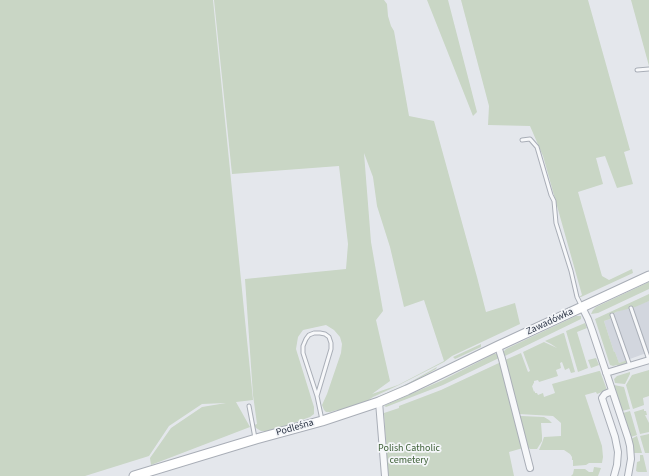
<!DOCTYPE html>
<meta charset="utf-8">
<style>
body{margin:0}
canvas{display:block;background:#e4e7ec}
</style>
<canvas width="649" height="476"></canvas>
<script>
const c = document.querySelector('canvas').getContext('2d');
c.lineJoin = 'round';
function fill(path, color) { c.fillStyle = color; c.fill(path, 'evenodd'); }
const poly = rows => new Path2D(rows.map(r => 'M' + r).join(''));
function stroke(path, color, width, dash) { c.strokeStyle = color; c.lineWidth = width; c.lineCap = dash ? 'butt' : 'round'; c.setLineDash(dash || []); c.stroke(path); }
function label(font, color, halo, rows, align = 'center') {
  c.font = font + ' "Source Sans 3",sans-serif'; c.lineWidth = 3.5; c.setLineDash([]); c.textBaseline = 'middle'; c.strokeStyle = halo; c.fillStyle = color; for (const [text, x, y, turn = 0] of rows) {
    c.save(); c.translate(x, y); c.rotate((+turn || 0) * Math.PI / 180); c.textAlign = isNaN(turn) ? turn : align; if (halo) c.strokeText(text, 0, 0); c.fillText(text, 0, 0); c.restore();
  }
}
const built = poly([
 [649,301,649,352,619,363,615,352,614,352,604,321,610,319,613,314,616,312]
]);
const green = poly([
 [0,0,213,0,253,400,236,402,250,427,151,465,150,458,171,428,202,407,226,403,202,404,169,426,149,456,85,476,0,476],
 [214,0,384,0,387,4,388,16,391,26,394,31,409,116,434,121,477,277,486,312,515,303,520,324,452,356,444,362,399,385,373,397,361,405,338,411,337,410,330,412,326,412,324,410,322,405,327,394,341,353,342,344,340,337,334,330,326,325,303,330,298,337,296,349,314,407,314,414,310,417,280,428,270,431,261,431,256,428,254,425,257,424,253,395,245,279,346,269,348,244,339,166,232,174],
 [364,153,373,177,377,206,390,247,404,307,424,300,444,361,398,385,372,394,390,381,376,320,383,311,371,242],
 [427,0,448,0,477,112,473,116],
 [461,0,588,0,630,150,624,152,633,184,617,188,605,156,596,158,603,184,578,192,602,276,609,280,632,269,633,273,581,297,579,297,582,295,543,156,530,126,488,125,489,106],
 [631,0,649,0,649,66],
 [649,282,649,289,598,313,591,314,593,310,596,307],
 [649,294,649,301,635,307,616,312,613,314,610,319,604,321,614,352,615,352,619,363,627,360,627,364,618,367,617,365,613,366,610,365,595,319],
 [576,316,581,316,581,319,505,356,504,355,503,352,506,349],
 [585,323,587,328,577,332,588,368,578,372,566,331],
 [563,333,564,333,575,372,571,373,569,368,565,370,562,362,560,363,561,368,556,370,558,376,539,382,538,380,534,381,534,383,533,384,533,385,532,386,534,392,535,391,535,393,537,393,538,395,543,393,544,397,555,393,552,384,599,371,600,371,607,390,597,394,596,392,585,395,602,446,603,457,602,463,589,463,586,465,573,466,573,460,572,460,572,457,570,454,564,450,539,450,542,443,544,437,561,436,561,423,553,416,519,414,505,360,521,353,528,372,530,371,523,352,544,342,557,348,551,344,545,341],
 [481,344,481,347,455,359,453,357],
 [494,354,498,354,499,358,443,385,386,407,384,406,388,404,443,380],
 [596,358,599,365,591,368,588,360],
 [501,362,523,448,509,452,514,476,388,476,384,413,399,408,399,406,441,390],
 [437,367,436,369,407,385,375,399,375,398,407,384],
 [649,370,649,396,643,398,644,405,633,409,626,385,632,375],
 [630,372,630,374,625,384,615,383,614,379,617,376],
 [614,385,624,387,630,409,622,411],
 [644,409,644,411,646,411,647,415,645,415,649,423,649,432,640,434,634,412],
 [630,411,637,435,631,437,623,413],
 [521,416,544,417,549,420,552,423,541,423,542,436,542,441,537,449,530,449,528,447,520,418],
 [649,434,649,453,645,453,640,436],
 [637,436,642,453,634,453,631,439],
 [640,455,643,455,647,472,638,472,636,471,637,462,640,461],
 [594,467,601,468,598,476,571,476,573,474,574,469,585,469,589,472,593,472]
]);
const service = poly([
 [637,70,649,69],
 [522,140,530,139,537,147,551,195,554,201,556,223,571,271,577,297,581,305],
 [631,308,649,360],
 [612,315,630,366],
 [317,396,331,349,331,343,329,337,325,334,320,333,314,333,309,335,306,339,303,346,303,353,317,396,322,420],
 [249,406,255,438]
]);
const minor = poly([
 [582,307,588,319,592,330,628,438,630,446,631,459,628,476],
 [498,346,502,359,530,468],
 [606,373,649,360],
 [612,391,605,394,602,398,615,437,618,452,617,465,614,476],
 [379,402,385,476]
]);
const secondary = poly([
 [134,476,256,439,322,421,379,402,407,390,498,346,649,276]
]);
const streetNames = [
 ["Zawadówka",550,322,-25],
 ["Podleśna",295,428,-16]
];
const parkNames = [
 ["Polish Catholic",409,449],
 ["cemetery",409,461]
];
fill(built, '#d2d6de');
fill(green, '#c9d6c5');
stroke(service, '#a9aeb7', 5);
stroke(minor, '#a9aeb7', 8);
stroke(secondary, '#a9aeb7', 11);
stroke(service, '#f7f8fa', 3);
stroke(minor, '#f7f8fa', 6);
stroke(secondary, '#fff', 9);
label('10px', '#2b3445', '#f4f6f9', streetNames);
label('10px', '#3f6138', '#f4f6f9', parkNames);
</script>
